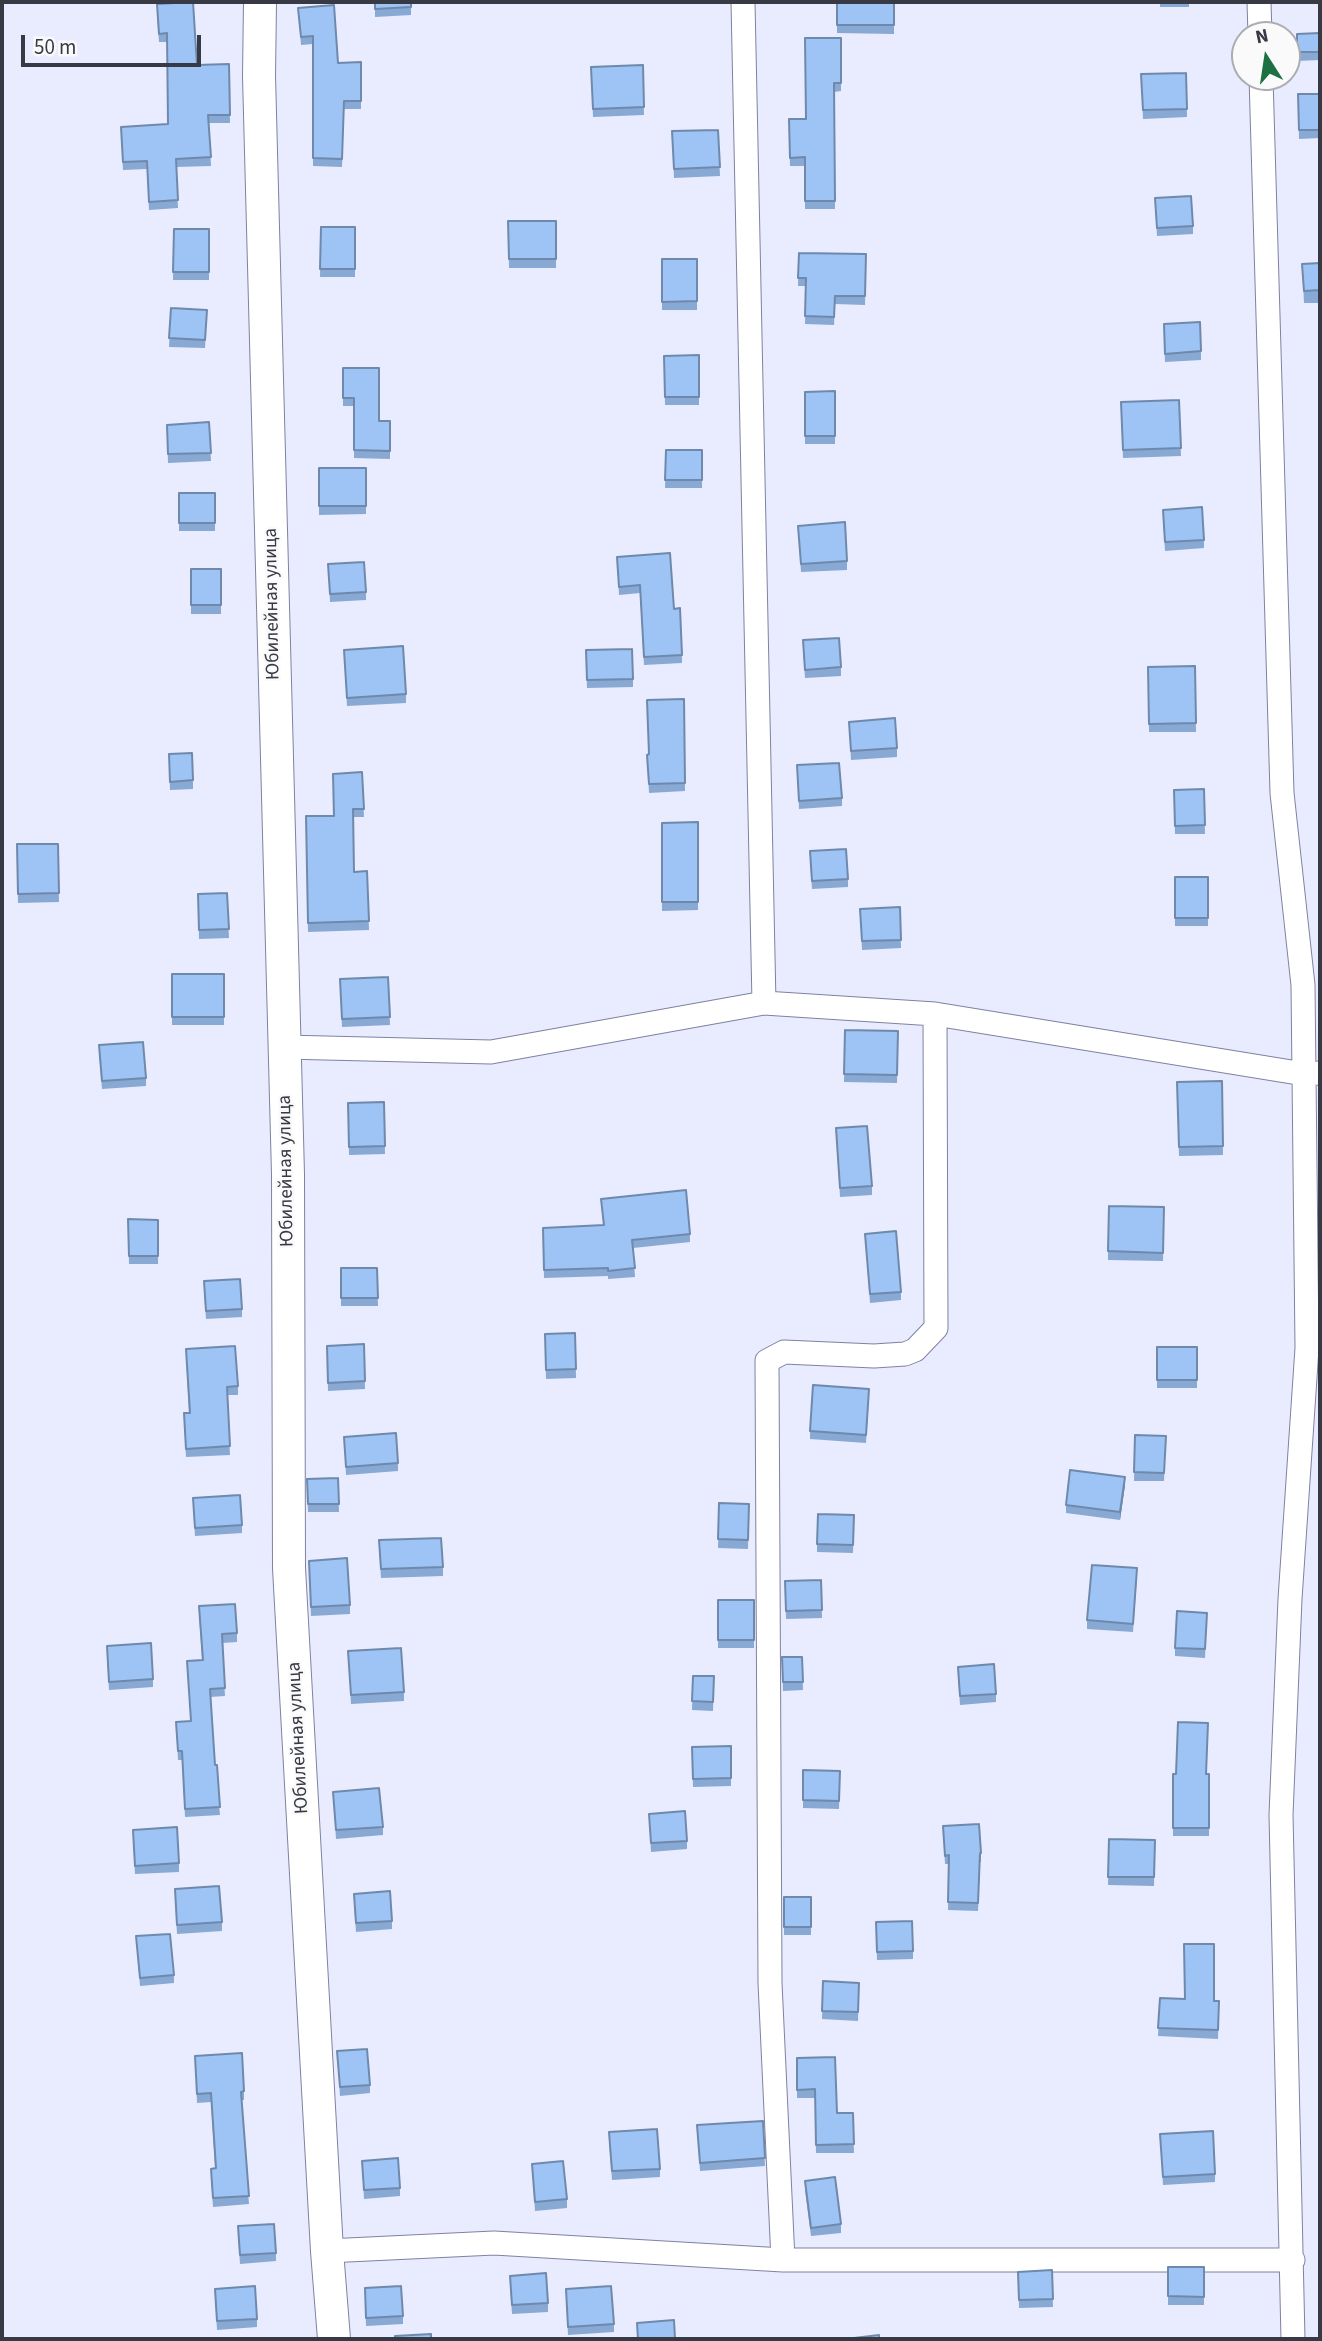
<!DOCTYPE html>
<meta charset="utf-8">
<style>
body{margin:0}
#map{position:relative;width:1322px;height:2341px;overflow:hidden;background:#e9ebff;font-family:"Source Sans 3",sans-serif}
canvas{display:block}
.frame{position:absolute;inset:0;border:4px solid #373945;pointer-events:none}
.north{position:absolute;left:1231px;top:21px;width:70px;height:70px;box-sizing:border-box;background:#fafafa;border:2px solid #acadb2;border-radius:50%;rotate:348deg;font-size:19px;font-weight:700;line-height:28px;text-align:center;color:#373945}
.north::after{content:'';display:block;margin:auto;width:24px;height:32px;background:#1c7143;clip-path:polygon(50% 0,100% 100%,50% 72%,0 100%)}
.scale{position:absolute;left:21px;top:35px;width:180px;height:32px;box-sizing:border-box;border:4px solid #373945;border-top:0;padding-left:9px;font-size:21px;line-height:24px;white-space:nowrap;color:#373945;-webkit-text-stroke:5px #fafafa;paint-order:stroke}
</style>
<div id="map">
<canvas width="1322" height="2341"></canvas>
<div class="frame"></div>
<div class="north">N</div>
<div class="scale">50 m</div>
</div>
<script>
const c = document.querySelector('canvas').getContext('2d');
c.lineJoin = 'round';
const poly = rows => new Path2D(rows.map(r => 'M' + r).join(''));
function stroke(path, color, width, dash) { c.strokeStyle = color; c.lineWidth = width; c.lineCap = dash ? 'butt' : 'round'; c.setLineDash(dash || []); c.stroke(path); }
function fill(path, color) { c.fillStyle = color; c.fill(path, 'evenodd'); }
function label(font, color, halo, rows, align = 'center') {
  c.font = font + ' "Source Sans 3",sans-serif'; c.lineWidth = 5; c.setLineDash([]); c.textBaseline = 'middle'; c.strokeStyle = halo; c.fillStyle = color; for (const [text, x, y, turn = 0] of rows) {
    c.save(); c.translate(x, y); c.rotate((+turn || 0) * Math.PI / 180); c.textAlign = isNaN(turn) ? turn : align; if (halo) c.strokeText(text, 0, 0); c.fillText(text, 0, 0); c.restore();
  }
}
const street = poly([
 [743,2,764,1003],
 [1259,2,1260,35],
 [1261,77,1282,793,1303,985,1307,1348,1290,1599,1281,1815,1293,2339],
 [284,1047,491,1052,764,1003,935,1014,1304,1074,1320,1073],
 [327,2251,494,2243,783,2260,1293,2260],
 [783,2260,770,1983,767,1361,784,1352,874,1356,905,1354,915,1350,936,1328,935,1014]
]);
const secondary = poly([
 [260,2,259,76,288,1174,289,1568,327,2251,334,2339]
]);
const wall = poly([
 [375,2,411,2,411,15,375,17],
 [837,2,894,2,894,34,837,33],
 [1160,2,1189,2,1189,7,1160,7],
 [298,8,338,63,361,62,361,109,344,109,342,167,313,166,313,44,301,45],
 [157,13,197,65,229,64,230,123,209,123,211,166,176,167,178,208,149,210,147,169,123,170,121,135,168,124,167,42,159,42],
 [1320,33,1320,60,1297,61,1297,34],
 [841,38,841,91,834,92,835,209,805,209,805,166,790,166,789,128,805,119],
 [643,65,644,115,593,117,591,67],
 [1186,73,1187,117,1143,119,1141,74],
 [1298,94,1320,94,1320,138,1299,139],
 [718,130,720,176,674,178,672,131],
 [1155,198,1193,226,1193,234,1157,236],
 [508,221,556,221,556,268,509,268],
 [321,227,355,227,355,277,320,277],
 [174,229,209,229,209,280,173,280],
 [799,253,866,254,865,305,835,304,834,325,805,324,806,286,798,286],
 [662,259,697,259,697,310,662,310],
 [1320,263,1320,303,1304,303,1302,264],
 [171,308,207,310,205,348,169,347],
 [1164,332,1201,351,1201,360,1165,362],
 [699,355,699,405,665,405,664,356],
 [343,368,379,421,390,421,390,459,354,458,354,406,343,406],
 [835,391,835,444,805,444,805,392],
 [1179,400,1181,456,1123,458,1121,402],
 [209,422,211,461,168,463,167,425],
 [666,450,702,450,702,488,665,488],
 [319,468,366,468,366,514,319,515],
 [179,493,215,493,215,531,179,531],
 [1163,518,1204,540,1204,548,1165,551],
 [798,526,847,561,847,570,801,572],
 [617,557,674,609,682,655,682,663,644,665,640,593,619,595],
 [328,564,366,592,366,600,330,602],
 [191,569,221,569,221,614,191,614],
 [803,648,841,667,841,676,805,678],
 [344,650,406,694,406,703,347,706],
 [586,650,633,679,633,687,587,688],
 [1195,666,1196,732,1149,732,1148,667],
 [684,699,685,791,649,793,647,755,649,754],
 [849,722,897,748,897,757,851,760],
 [169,763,193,780,193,789,170,790],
 [797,765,842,798,842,806,799,809],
 [362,772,364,817,353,817,354,872,367,871,369,930,308,932,306,816,334,816],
 [1204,789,1205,834,1175,834,1174,790],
 [698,822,698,910,662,911,662,823],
 [17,844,58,844,59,902,18,903],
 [810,860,848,879,848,887,812,889],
 [1175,877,1208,877,1208,926,1175,926],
 [227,893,229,938,199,939,198,894],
 [900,907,901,948,862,950,860,909],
 [172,974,224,974,224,1025,172,1025],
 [388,977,390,1025,342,1027,340,979],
 [845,1030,898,1031,897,1083,844,1082],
 [99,1053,146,1078,146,1086,102,1089],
 [1222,1081,1223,1155,1179,1156,1177,1082],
 [384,1102,385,1154,349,1155,348,1103],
 [836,1128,872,1186,872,1195,840,1197],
 [601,1199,690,1234,690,1242,633,1248,635,1277,608,1279,608,1276,544,1278,543,1228,603,1225],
 [1164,1207,1163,1261,1108,1260,1108,1251],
 [128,1219,158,1220,158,1264,129,1264],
 [865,1234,901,1292,901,1300,870,1303],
 [341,1268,377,1268,378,1306,341,1306],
 [204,1290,242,1309,242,1317,206,1319],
 [575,1333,576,1378,546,1379,545,1334],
 [364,1344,365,1389,328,1391,327,1346],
 [1157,1347,1197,1347,1197,1388,1157,1388],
 [186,1357,238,1386,238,1395,227,1395,230,1455,186,1457,184,1421,189,1413],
 [869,1397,866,1443,810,1439,810,1431],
 [1135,1435,1166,1436,1164,1481,1134,1481],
 [344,1437,398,1463,398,1471,346,1475],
 [338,1478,339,1512,308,1512,307,1479],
 [1125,1485,1120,1520,1066,1513,1066,1505],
 [719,1503,749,1504,748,1549,718,1548],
 [193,1506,242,1525,242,1533,195,1536],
 [854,1515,853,1553,817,1552,817,1544],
 [379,1548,443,1567,443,1576,381,1578],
 [309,1569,350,1605,350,1614,311,1616],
 [1137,1577,1133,1632,1087,1629,1087,1620],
 [821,1580,822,1618,786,1619,785,1581],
 [718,1600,754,1600,754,1648,718,1648],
 [1207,1613,1205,1658,1175,1656,1175,1648],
 [199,1614,237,1633,237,1642,222,1643,225,1696,210,1697,215,1765,220,1815,185,1817,182,1760,178,1760,176,1722,191,1721,202,1660],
 [348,1651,404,1692,404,1701,351,1704],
 [107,1654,153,1679,153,1687,109,1690],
 [782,1657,802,1657,803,1690,783,1691],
 [958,1675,996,1694,996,1702,960,1705],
 [693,1676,714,1676,713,1711,692,1710],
 [731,1746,731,1786,693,1787,692,1747],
 [803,1770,840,1771,839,1809,803,1808],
 [1173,1774,1209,1774,1209,1836,1173,1836],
 [333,1792,383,1827,383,1835,336,1839],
 [649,1814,687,1841,687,1849,651,1852],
 [943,1826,981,1853,981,1862,980,1862,978,1911,948,1910,949,1864,945,1864],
 [133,1838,179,1863,179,1872,135,1874],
 [1109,1839,1155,1840,1154,1886,1108,1885],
 [784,1897,811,1897,811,1935,784,1935],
 [175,1898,222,1922,222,1931,177,1934],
 [354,1902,392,1921,392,1929,356,1932],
 [876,1922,913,1951,913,1959,877,1960],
 [136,1936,174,1975,174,1983,140,1986],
 [823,1981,859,1983,858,2021,822,2019],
 [1160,1998,1219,2001,1218,2039,1158,2036],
 [337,2051,370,2085,370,2093,340,2096],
 [195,2056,244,2091,244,2100,241,2100,249,2204,213,2207,211,2177,215,2168,211,2102,197,2103],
 [797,2058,837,2113,853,2113,854,2153,816,2153,815,2098,797,2098],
 [763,2121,765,2166,700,2171,697,2125],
 [1160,2134,1215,2174,1215,2182,1163,2185],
 [609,2140,660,2169,660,2177,612,2180],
 [362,2161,400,2188,400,2196,364,2199],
 [532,2164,567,2199,567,2208,535,2211],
 [805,2181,841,2224,841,2233,811,2236,805,2190],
 [238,2234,276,2253,276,2261,240,2264],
 [1168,2267,1204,2267,1204,2305,1168,2305],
 [1052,2270,1053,2307,1019,2308,1018,2272],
 [510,2284,548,2303,548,2312,512,2314],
 [365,2288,403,2316,403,2324,366,2326],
 [215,2297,257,2319,257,2327,217,2330],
 [566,2297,614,2324,614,2332,568,2335]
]);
const shadedWall = poly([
 [1125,1477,1125,1485,1120,1520,1120,1512]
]);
const building = poly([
 [193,2,197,65,229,64,230,115,208,115,211,157,176,159,178,200,149,202,147,161,123,162,121,127,168,124,167,33,159,34,157,4,193,2],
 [375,2,411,2,411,7,375,9,375,2],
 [837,2,894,2,894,25,837,25,837,2],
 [334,5,338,63,361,62,361,101,344,101,342,159,313,158,313,36,301,37,298,8,334,5],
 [1320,33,1320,52,1297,52,1297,34,1320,33],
 [805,38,841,38,841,83,834,83,835,201,805,201,805,157,790,158,789,119,806,119,805,38],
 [643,65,644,107,593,109,591,67,643,65],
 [1186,73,1187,109,1143,110,1141,74,1186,73],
 [1298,94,1320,94,1320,130,1299,130,1298,94],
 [718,130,720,167,674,169,672,131,718,130],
 [1191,196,1193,226,1157,228,1155,198,1191,196],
 [508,221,556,221,556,259,509,259,508,221],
 [321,227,355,227,355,269,320,269,321,227],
 [174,229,209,229,209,272,173,272,174,229],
 [799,253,866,254,865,296,835,296,834,317,805,316,806,278,798,278,799,253],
 [662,259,697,259,697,301,662,302,662,259],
 [1320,263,1320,290,1304,291,1302,264,1320,263],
 [171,308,207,310,205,340,169,338,171,308],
 [1200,322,1201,351,1165,354,1164,324,1200,322],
 [699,355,699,397,665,397,664,356,699,355],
 [343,368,379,368,379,421,390,421,390,451,354,450,354,398,343,398,343,368],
 [835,391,835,436,805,436,805,392,835,391],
 [1179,400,1181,448,1123,450,1121,402,1179,400],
 [209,422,211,453,168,454,167,425,209,422],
 [666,450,702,450,702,480,665,480,666,450],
 [319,468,366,468,366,506,319,506,319,468],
 [179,493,215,493,215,523,179,523,179,493],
 [1202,507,1204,540,1165,542,1163,510,1202,507],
 [845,522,847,561,801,564,798,526,845,522],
 [670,553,674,609,680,608,682,655,644,657,640,585,619,587,617,557,670,553],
 [364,562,366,592,330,594,328,564,364,562],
 [191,569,221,569,221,605,191,605,191,569],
 [839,638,841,667,805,670,803,640,839,638],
 [403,646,406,694,347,698,344,650,403,646],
 [632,649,633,679,587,680,586,650,632,649],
 [1195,666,1196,723,1149,724,1148,667,1195,666],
 [684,699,685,783,649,784,647,755,649,754,647,700,684,699],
 [895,718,897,748,851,751,849,722,895,718],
 [192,753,193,780,170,782,169,754,192,753],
 [839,763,842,798,799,801,797,765,839,763],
 [362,772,364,809,353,809,354,872,367,871,369,921,308,923,306,816,334,816,333,774,362,772],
 [1204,789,1205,825,1175,826,1174,790,1204,789],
 [698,822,698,902,662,902,662,823,698,822],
 [17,844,58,844,59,893,18,894,17,844],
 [846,849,848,879,812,881,810,851,846,849],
 [1175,877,1208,877,1208,918,1175,918,1175,877],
 [227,893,229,929,199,930,198,894,227,893],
 [900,907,901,940,862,941,860,909,900,907],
 [172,974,224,974,224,1017,172,1017,172,974],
 [388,977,390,1017,342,1019,340,979,388,977],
 [845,1030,898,1031,897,1075,844,1074,845,1030],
 [143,1042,146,1078,102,1081,99,1045,143,1042],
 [1222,1081,1223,1146,1179,1147,1177,1082,1222,1081],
 [384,1102,385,1146,349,1147,348,1103,384,1102],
 [867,1126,872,1186,840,1188,836,1128,867,1126],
 [686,1190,690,1234,632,1240,635,1268,608,1271,608,1268,544,1270,543,1228,604,1225,601,1199,686,1190],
 [1109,1206,1164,1207,1163,1253,1108,1251,1109,1206],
 [128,1219,158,1220,158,1256,129,1256,128,1219],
 [896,1231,901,1292,870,1294,865,1234,896,1231],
 [341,1268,377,1268,378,1298,341,1298,341,1268],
 [240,1279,242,1309,206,1311,204,1281,240,1279],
 [575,1333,576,1369,546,1370,545,1334,575,1333],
 [364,1344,365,1381,328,1383,327,1346,364,1344],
 [235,1346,238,1386,227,1387,230,1446,186,1449,184,1413,190,1413,186,1349,235,1346],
 [1157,1347,1197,1347,1197,1380,1157,1380,1157,1347],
 [813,1385,869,1389,866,1435,810,1431,813,1385],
 [396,1433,398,1463,346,1467,344,1437,396,1433],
 [1135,1435,1166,1436,1164,1473,1134,1472,1135,1435],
 [1070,1470,1125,1477,1120,1512,1066,1505,1070,1470],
 [338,1478,339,1504,308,1504,307,1479,338,1478],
 [240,1495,242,1525,195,1528,193,1498,240,1495],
 [719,1503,749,1504,748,1540,718,1539,719,1503],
 [818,1514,854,1515,853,1545,817,1544,818,1514],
 [441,1538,443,1567,381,1569,379,1540,441,1538],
 [347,1558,350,1605,311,1607,309,1561,347,1558],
 [1092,1565,1137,1568,1133,1624,1087,1620,1092,1565],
 [821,1580,822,1610,786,1611,785,1581,821,1580],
 [718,1600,754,1600,754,1640,718,1640,718,1600],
 [235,1604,237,1633,222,1634,225,1688,210,1689,215,1765,217,1765,220,1807,185,1809,182,1751,178,1751,176,1722,191,1721,187,1661,203,1660,199,1606,235,1604],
 [1177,1611,1207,1613,1205,1649,1175,1648,1177,1611],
 [151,1643,153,1679,109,1682,107,1646,151,1643],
 [401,1648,404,1692,351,1695,348,1651,401,1648],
 [782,1657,802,1657,803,1682,783,1682,782,1657],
 [994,1664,996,1694,960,1696,958,1667,994,1664],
 [693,1676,714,1676,713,1702,692,1701,693,1676],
 [1178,1722,1208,1723,1206,1774,1209,1774,1209,1828,1173,1828,1173,1774,1176,1774,1178,1722],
 [731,1746,731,1778,693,1779,692,1747,731,1746],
 [803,1770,840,1771,839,1801,803,1800,803,1770],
 [379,1788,383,1827,336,1830,333,1792,379,1788],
 [685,1811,687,1841,651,1843,649,1814,685,1811],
 [979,1824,981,1853,980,1853,978,1903,948,1902,949,1855,945,1856,943,1826,979,1824],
 [177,1827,179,1863,135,1866,133,1830,177,1827],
 [1109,1839,1155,1840,1154,1877,1108,1877,1109,1839],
 [219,1886,222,1922,177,1925,175,1889,219,1886],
 [390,1891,392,1921,356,1923,354,1894,390,1891],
 [784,1897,811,1897,811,1927,784,1927,784,1897],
 [912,1921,913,1951,877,1952,876,1922,912,1921],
 [170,1934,174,1975,140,1978,136,1936,170,1934],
 [1184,1944,1214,1944,1214,2001,1219,2001,1218,2030,1158,2028,1160,1998,1185,1999,1184,1944],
 [823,1981,859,1983,858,2012,822,2011,823,1981],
 [367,2049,370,2085,340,2087,337,2051,367,2049],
 [242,2053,244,2091,241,2092,249,2196,213,2198,211,2169,216,2168,211,2093,197,2094,195,2056,242,2053],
 [835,2057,837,2113,853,2113,854,2144,816,2145,815,2089,797,2090,797,2058,835,2057],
 [763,2121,765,2158,700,2163,697,2125,763,2121],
 [657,2129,660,2169,612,2171,609,2132,657,2129],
 [1213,2131,1215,2174,1163,2177,1160,2134,1213,2131],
 [398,2158,400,2188,364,2190,362,2161,398,2158],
 [563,2161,567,2199,535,2202,532,2164,563,2161],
 [835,2177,841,2224,811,2228,805,2181,835,2177],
 [274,2224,276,2253,240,2255,238,2226,274,2224],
 [1168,2267,1204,2267,1204,2297,1168,2296,1168,2267],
 [1052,2270,1053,2299,1019,2300,1018,2272,1052,2270],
 [546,2273,548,2303,512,2305,510,2276,546,2273],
 [255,2286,257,2319,217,2321,215,2289,255,2286],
 [401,2286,403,2316,366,2318,365,2288,401,2286],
 [611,2286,614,2324,568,2327,566,2289,611,2286],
 [674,2320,675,2339,638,2339,637,2323,674,2320],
 [431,2334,431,2339,395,2339,395,2336,431,2334],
 [879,2335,879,2339,846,2339,879,2335]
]);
const streetNames = [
 ["Юбилейная улица",273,604,-91],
 ["Юбилейная улица",287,1171,-91],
 ["Юбилейная улица",299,1738,-93]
];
stroke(street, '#7f829f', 25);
stroke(secondary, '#7f829f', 34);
stroke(street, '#fff', 23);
stroke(secondary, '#fff', 32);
fill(wall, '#88a9d3');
fill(shadedWall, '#6f89ac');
fill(building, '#9ec4f5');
stroke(building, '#6f89ac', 2);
label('19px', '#373945', '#fafafa', streetNames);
</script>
